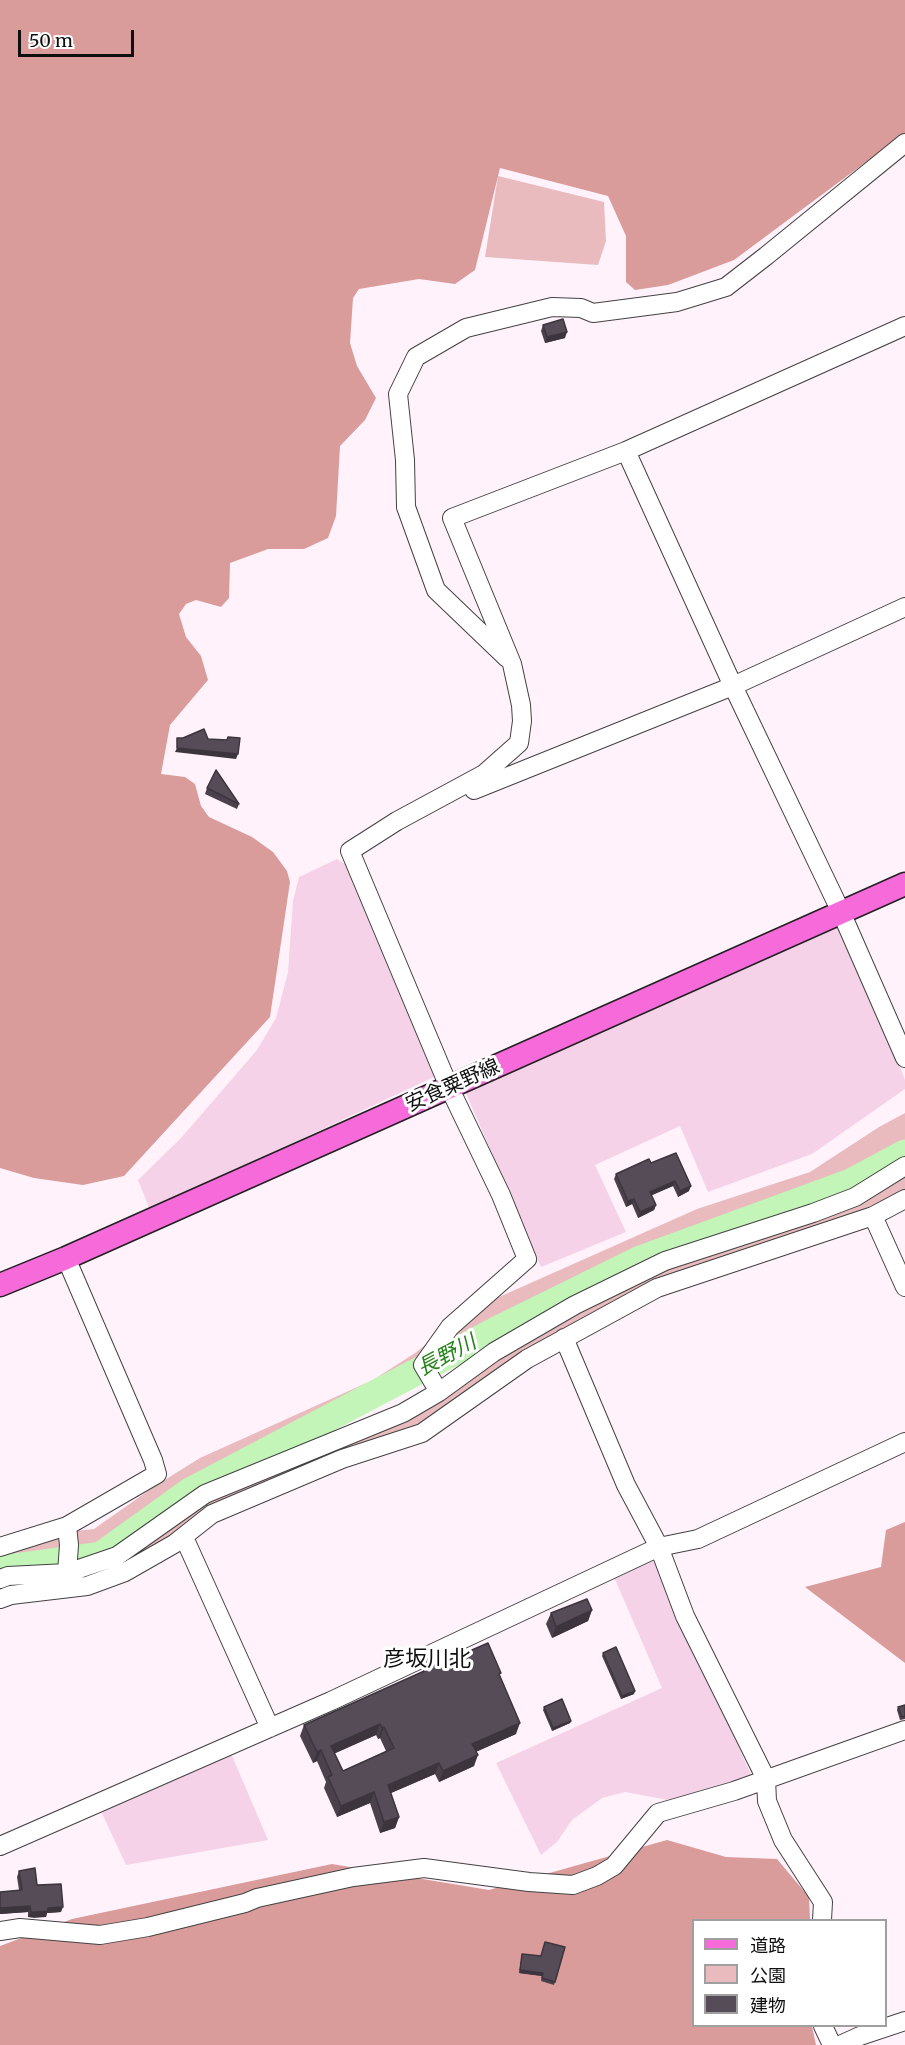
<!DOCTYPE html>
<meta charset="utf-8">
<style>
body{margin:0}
#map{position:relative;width:905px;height:2045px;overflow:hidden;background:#fff2fb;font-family:Merriweather,"Noto Sans JP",serif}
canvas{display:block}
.legend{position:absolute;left:692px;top:1919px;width:195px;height:108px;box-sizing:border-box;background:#fff;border:2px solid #9f9f9f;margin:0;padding:8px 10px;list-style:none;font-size:18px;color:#0f0f0f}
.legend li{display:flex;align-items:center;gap:12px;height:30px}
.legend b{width:30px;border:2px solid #9f9f9f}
.scale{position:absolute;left:18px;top:30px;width:116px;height:27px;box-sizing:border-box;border:3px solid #0f0f0f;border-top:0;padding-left:8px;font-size:18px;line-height:21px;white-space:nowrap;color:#0f0f0f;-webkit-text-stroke:4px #fff;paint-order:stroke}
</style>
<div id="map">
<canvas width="905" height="2045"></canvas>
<ul class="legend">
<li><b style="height:8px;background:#f66bd9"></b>道路</li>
<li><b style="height:16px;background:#e9bbbe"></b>公園</li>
<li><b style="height:16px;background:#564c58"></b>建物</li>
</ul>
<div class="scale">50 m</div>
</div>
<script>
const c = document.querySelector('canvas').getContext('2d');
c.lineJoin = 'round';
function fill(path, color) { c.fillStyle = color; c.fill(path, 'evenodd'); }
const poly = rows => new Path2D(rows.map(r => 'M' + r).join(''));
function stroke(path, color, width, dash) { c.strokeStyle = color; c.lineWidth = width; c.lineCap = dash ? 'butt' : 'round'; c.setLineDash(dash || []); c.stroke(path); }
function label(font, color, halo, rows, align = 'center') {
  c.font = font + ' Merriweather,"Noto Sans JP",serif'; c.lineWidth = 6; c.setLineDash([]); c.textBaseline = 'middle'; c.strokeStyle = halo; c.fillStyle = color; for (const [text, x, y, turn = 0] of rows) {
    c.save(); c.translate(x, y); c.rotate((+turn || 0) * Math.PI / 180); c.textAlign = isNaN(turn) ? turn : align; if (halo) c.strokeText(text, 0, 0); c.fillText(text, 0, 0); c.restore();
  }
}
const farmland = poly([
 [337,859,348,866,436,1076,150,1210,138,1180,181,1138,257,1050,276,1018,288,972,293,901,299,877],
 [843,924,905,1080,905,1089,812,1154,708,1192,680,1126,595,1165,626,1232,541,1267,465,1091],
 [650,1561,659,1564,751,1775,723,1789,668,1800,625,1792,602,1798,572,1820,557,1842,541,1855,496,1763,662,1688,614,1577],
 [230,1751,268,1840,126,1865,100,1809]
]);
const green = poly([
 [498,176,604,202,606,241,598,265,485,257],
 [905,1113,905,1145,850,1175,681,1237,600,1273,498,1323,439,1366,391,1396,193,1485,143,1520,89,1546,0,1566,0,1539,94,1529,155,1486,200,1458,373,1380,415,1353,472,1309,697,1209,810,1172,879,1127],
 [905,1176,905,1191,807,1234,663,1278,531,1346,483,1386,424,1424,161,1545,96,1578,0,1593,0,1583,77,1575,207,1498,476,1369,665,1267]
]);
const forest = poly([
 [0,0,905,0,905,133,734,260,668,285,635,290,626,282,626,236,608,196,500,168,475,270,455,284,419,279,359,289,353,298,350,343,357,366,376,398,365,420,340,446,336,516,328,538,304,549,268,549,230,563,229,598,221,607,196,600,186,604,179,614,186,637,201,656,208,680,170,725,161,774,185,777,195,784,201,806,209,817,252,837,273,852,287,871,290,882,270,1017,124,1176,83,1185,34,1178,0,1168],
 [905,1522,905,1663,805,1587,881,1567,886,1530],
 [667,1840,726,1857,777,1859,809,1897,810,1920,694,1920,694,2026,812,2026,816,2045,0,2045,0,1946,72,1919,332,1864,489,1890]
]);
const river = poly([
 [0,1569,101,1555,190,1491,502,1327,638,1260,851,1182,905,1153]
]);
const minor = poly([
 [626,451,733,686,841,912,905,1058],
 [507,658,436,590,406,507,405,460,398,394,416,357,466,328,552,307,581,308,593,313,677,302,726,287,766,256,905,143],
 [474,790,733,686,905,607],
 [873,1216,905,1287],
 [564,1338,626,1485,659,1547,685,1616,766,1779,767,1801,783,1840,823,1902,822,1920],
 [439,1392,423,1365,450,1327,527,1259,501,1195,449,1087,350,851,397,821,484,774,519,743,522,721,521,705,512,664,452,518,626,451,905,326],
 [187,1544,270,1728],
 [0,1547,67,1526,157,1474,153,1460,66,1258],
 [67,1573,69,1545,67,1526],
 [0,1579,8,1576,67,1573,117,1556,205,1494,403,1413,439,1392,494,1352,575,1305,665,1261,813,1213,855,1197,905,1166],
 [0,1599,11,1595,87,1586,125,1572,174,1544,212,1514,342,1459,422,1433,527,1359,657,1288,873,1216,905,1199],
 [0,1846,331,1701,659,1547,698,1539,905,1442],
 [0,1931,20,1928,100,1935,148,1927,245,1903,257,1898,353,1877,424,1868,529,1882,573,1885,597,1876,614,1866,658,1813,734,1791,905,1730],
 [823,2026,832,2045],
 [840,2045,860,2036,905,2021]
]);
const major = poly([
 [0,1285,66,1258,905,884]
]);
const wall = poly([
 [543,325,565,338,545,343,541,331],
 [207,788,239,804,237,809,205,794],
 [651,1163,689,1191,678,1197,673,1186,651,1195,656,1205,654,1210,638,1218,632,1204,626,1207,614,1179,616,1174],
 [592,1610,588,1621,552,1638,546,1624,551,1613],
 [603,1653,634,1694,621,1699,602,1656],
 [427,1659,449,1660,500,1677,516,1734,476,1752,474,1766,439,1782,435,1774,391,1793,399,1817,395,1828,380,1833,370,1803,337,1817,324,1788,326,1782,317,1761,313,1763,300,1736,304,1725,423,1672,423,1670],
 [376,1735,378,1739,380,1738,386,1751,343,1771,334,1753],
 [905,1705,905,1719,900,1720,897,1710,898,1707],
 [544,1707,571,1721,570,1723,552,1731,543,1710],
 [19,1871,37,1885,61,1912,47,1913,46,1917,34,1918,28,1917,28,1912,0,1914,0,1892,19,1890,17,1877],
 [565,1947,554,1985,541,1981,542,1976,519,1973,522,1954,541,1956]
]);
const shadedWall = poly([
 [567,332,565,338,545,343,547,337],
 [177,748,238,754,236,759,175,752],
 [675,1181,673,1186,648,1197,650,1192],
 [691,1186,689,1191,678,1197,680,1191],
 [634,1199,632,1204,626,1207,628,1201],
 [656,1205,654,1210,638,1218,640,1212],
 [592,1610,588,1621,552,1638,556,1627],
 [635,1691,634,1694,621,1699,622,1696],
 [571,1721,570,1723,552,1731,553,1728],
 [520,1723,516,1734,468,1755,472,1744],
 [380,1724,376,1735,327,1757,331,1746],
 [384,1727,380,1738,378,1739,382,1728],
 [321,1750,317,1761,313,1763,317,1752],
 [478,1755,474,1766,439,1782,443,1771],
 [439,1763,435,1774,384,1796,388,1785],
 [374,1792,370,1803,337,1817,341,1806],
 [399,1817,395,1828,380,1833,384,1822],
 [30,1906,28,1912,0,1914,0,1908],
 [63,1907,61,1912,47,1913,46,1917,28,1917,31,1912,48,1908],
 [520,1970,543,1973,542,1976,519,1973]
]);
const building = poly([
 [563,319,567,332,547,337,543,325,563,319],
 [204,729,208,739,227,740,228,737,240,738,238,754,177,748,177,738,183,738,204,729],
 [216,770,239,804,207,788,216,770],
 [676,1153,691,1186,680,1191,675,1181,650,1192,656,1205,640,1212,634,1199,628,1201,616,1174,649,1159,651,1163,676,1153],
 [587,1599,592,1610,556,1627,551,1613,587,1599],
 [488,1643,501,1673,499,1674,520,1723,472,1744,478,1755,443,1771,439,1763,388,1785,399,1817,384,1822,374,1792,341,1806,328,1777,332,1775,321,1750,317,1752,304,1725,431,1668,427,1659,445,1651,449,1660,488,1643],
 [380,1724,382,1728,384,1727,394,1748,343,1771,331,1746,380,1724],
 [616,1647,635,1691,622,1696,603,1653,616,1647],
 [562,1699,571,1721,553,1728,544,1707,562,1699],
 [905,1705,905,1716,902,1717,898,1707,905,1705],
 [35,1868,37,1885,61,1884,63,1907,48,1908,48,1911,36,1912,31,1912,30,1906,0,1908,0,1892,22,1890,19,1871,35,1868],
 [545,1942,565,1947,555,1982,542,1978,543,1973,520,1970,522,1954,541,1956,545,1942]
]);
const streetNames = [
 ["安食粟野線",453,1086,-24]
];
const waterNames = [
 ["長野川",447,1356,-28]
];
const quarterNames = [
 ["彦坂川北",427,1660]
];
fill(farmland, '#f5d2e8');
fill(green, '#e9bbbe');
fill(forest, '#da9b9b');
stroke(river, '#c2f5b7', 27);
stroke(minor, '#424242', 20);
stroke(major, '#202020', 25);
stroke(minor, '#fff', 18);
stroke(major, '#f66bd9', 22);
fill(wall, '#4a414c');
fill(shadedWall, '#3c353e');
fill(building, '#564c58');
stroke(building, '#3c353e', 1.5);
label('20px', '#0f0f0f', '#fff', streetNames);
label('italic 21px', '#248317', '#fff', waterNames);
label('22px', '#0f0f0f', '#fff', quarterNames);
</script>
